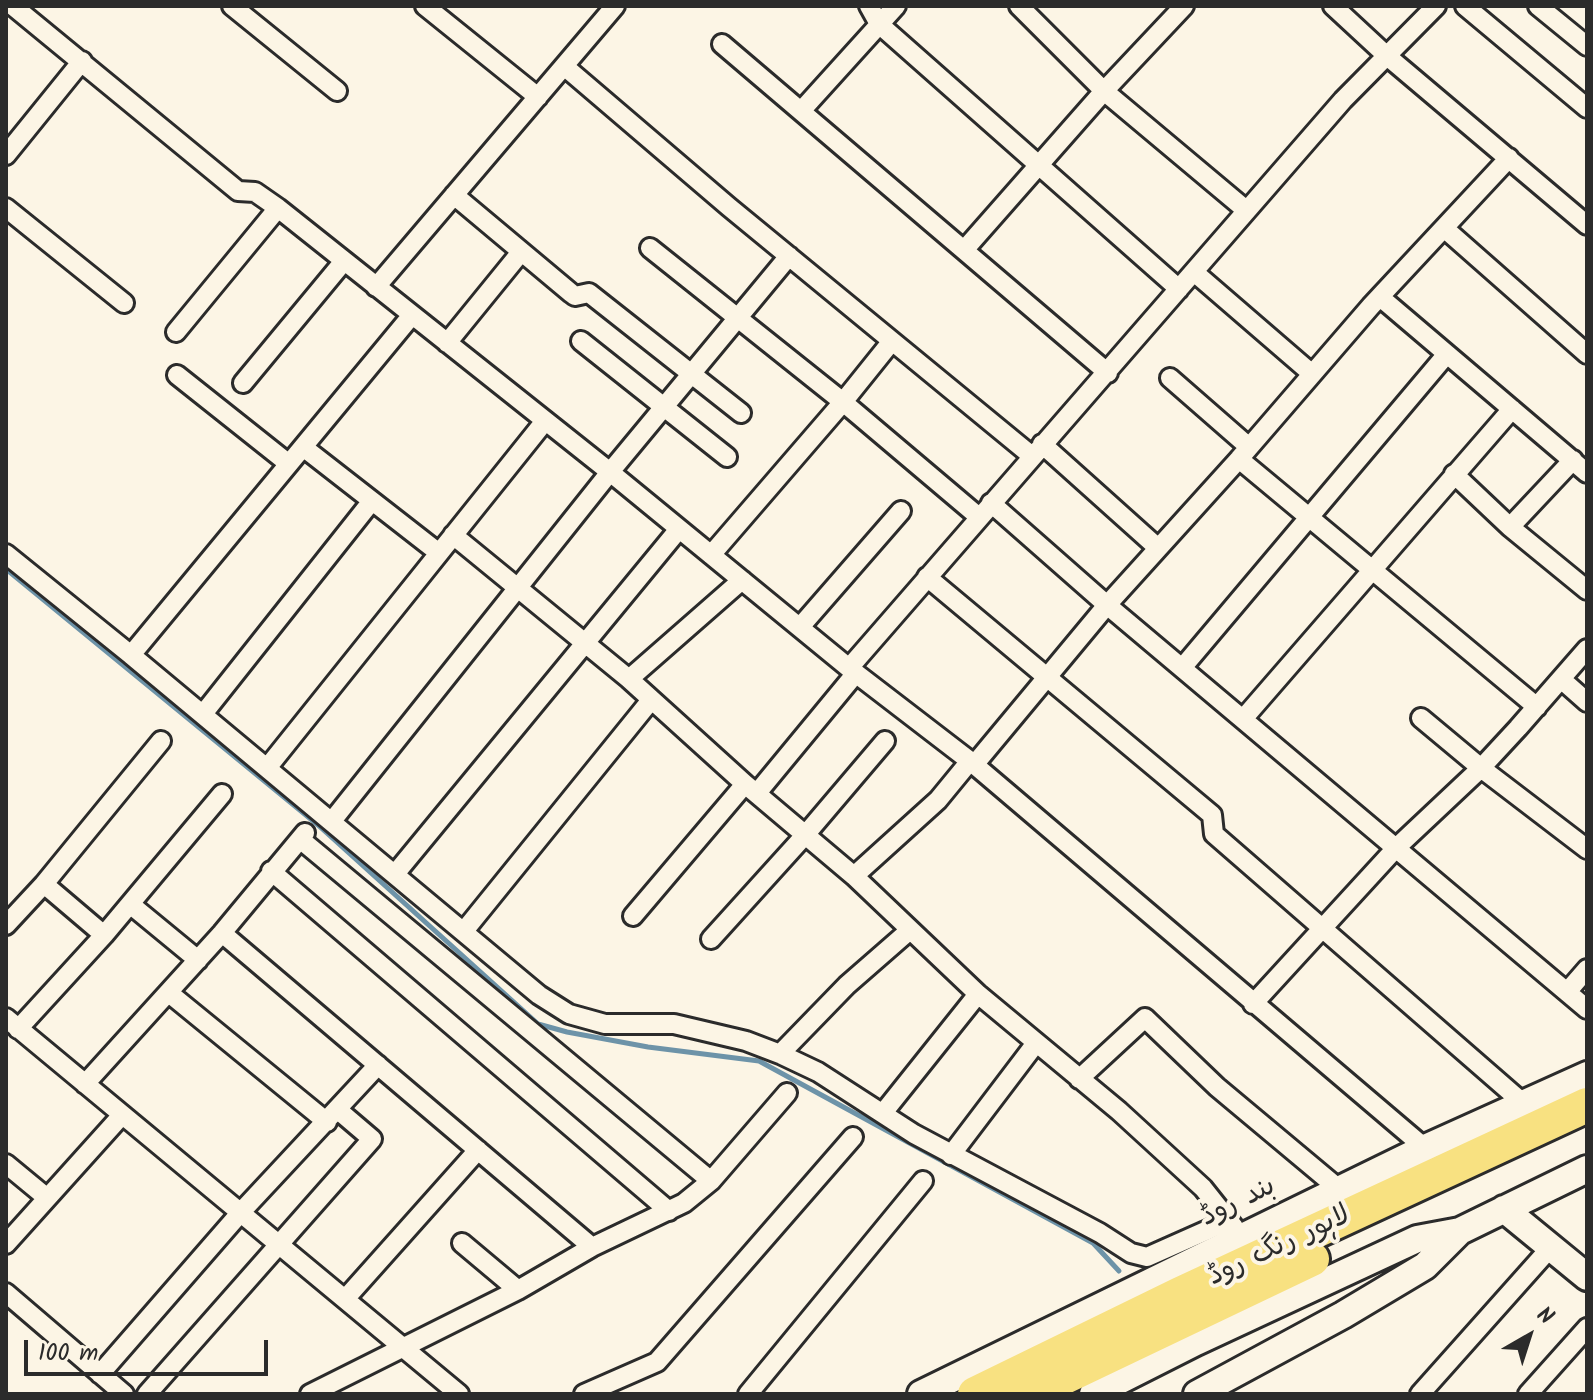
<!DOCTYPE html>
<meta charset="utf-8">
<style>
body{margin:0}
#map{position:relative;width:1593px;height:1400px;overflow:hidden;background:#fcf5e5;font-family:Kalam,sans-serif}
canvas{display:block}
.frame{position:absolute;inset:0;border:8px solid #2b2b2b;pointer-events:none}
.north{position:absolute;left:1489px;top:1296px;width:80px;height:80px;-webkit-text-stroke:6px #fcf5e5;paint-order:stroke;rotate:39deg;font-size:22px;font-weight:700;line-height:32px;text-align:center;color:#2b2b2b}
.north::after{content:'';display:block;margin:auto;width:28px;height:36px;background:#2b2b2b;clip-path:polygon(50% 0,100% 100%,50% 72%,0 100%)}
.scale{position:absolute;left:24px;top:1340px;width:244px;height:36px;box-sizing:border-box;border:4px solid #2b2b2b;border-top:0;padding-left:10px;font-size:24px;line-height:28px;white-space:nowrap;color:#2b2b2b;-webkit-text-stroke:6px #fcf5e5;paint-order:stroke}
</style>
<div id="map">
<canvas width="1593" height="1400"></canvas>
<div class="frame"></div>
<div class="north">N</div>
<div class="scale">100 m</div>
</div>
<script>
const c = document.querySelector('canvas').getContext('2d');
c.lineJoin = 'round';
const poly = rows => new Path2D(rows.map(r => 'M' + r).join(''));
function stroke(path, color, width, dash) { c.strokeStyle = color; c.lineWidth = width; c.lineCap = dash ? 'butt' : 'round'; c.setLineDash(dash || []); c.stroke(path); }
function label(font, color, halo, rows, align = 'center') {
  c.font = font + ' Kalam,"Playpen Sans Arabic",sans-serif'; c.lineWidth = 8; c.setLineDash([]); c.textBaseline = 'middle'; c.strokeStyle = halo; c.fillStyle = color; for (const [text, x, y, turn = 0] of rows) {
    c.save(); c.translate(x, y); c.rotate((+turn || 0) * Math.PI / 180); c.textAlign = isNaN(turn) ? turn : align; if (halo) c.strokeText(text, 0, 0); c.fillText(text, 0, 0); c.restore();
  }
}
const stream = poly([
 [6,569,318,825,538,1024,567,1032,648,1047,759,1061,1093,1243,1119,1271]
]);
const street = poly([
 [13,6,238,191,255,192,278,208,610,472,849,668,970,761,1425,1148],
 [232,6,337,91],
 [425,6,538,97],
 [869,6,879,24,1179,289],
 [1019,6,1104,91,1246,210],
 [1333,6,1387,56,1587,225],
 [1465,6,1587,108],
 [1538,6,1587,46],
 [722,44,1108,373],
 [564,66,729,207,1032,456],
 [801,111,896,6],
 [6,155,82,61],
 [454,195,571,293,575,296,589,293,741,413],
 [6,208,124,303],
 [1444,228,1587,354],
 [650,248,843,402,979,517],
 [965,249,1104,91,1184,6],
 [1194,272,1311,373],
 [376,287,615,6],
 [1380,297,1587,473],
 [412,315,131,655,539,995,569,1014,605,1024,674,1024,746,1041,780,1054,818,1072,914,1134,1100,1233,1131,1253,1147,1257,1228,1221],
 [176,332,278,208],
 [581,341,727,457],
 [447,343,521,252],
 [177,375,289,464],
 [1170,378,1249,447],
 [243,383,344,261],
 [1042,444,1158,548],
 [303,447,439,553],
 [1239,459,1537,707],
 [1454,474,1510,527,1587,590],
 [991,503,1107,605,1587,1009],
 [1510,527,1573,460],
 [453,535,629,679,745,784,854,876,978,994,1119,1111,1203,1188,1234,1227],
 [6,554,131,655],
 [711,555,843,402,892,341],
 [927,577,1212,815,1214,834,1523,1103],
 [800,627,901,511],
 [849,668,1343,100,1436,6],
 [1182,668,1446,355],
 [629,679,742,580],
 [1561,679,1587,702],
 [203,714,371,502],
 [1421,718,1481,768,1587,849],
 [1243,719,1512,409],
 [974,765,1107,605,1239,459,1371,306,1509,158],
 [267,768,545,421],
 [757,793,856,673],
 [332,821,610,472,789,256],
 [300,839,711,1181,684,1203,592,1247,518,1290,310,1394],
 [271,871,669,1211],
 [395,874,679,529],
 [854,876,938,800,970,761],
 [44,884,161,741],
 [130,904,198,960],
 [633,916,745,784],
 [6,925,44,884,104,935,222,794],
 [464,931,651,700],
 [222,933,592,1247],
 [711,939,806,834,885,741],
 [1567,992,1587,969],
 [169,993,327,1122],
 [1253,1004,1396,848,1481,768,1518,728,1587,649],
 [6,1018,459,1394],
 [18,1029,104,935],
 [780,1054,847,985,910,930],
 [1079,1079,1145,1018,1217,1087,1339,1189],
 [85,1084,222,933,305,833],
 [883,1113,978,994],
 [951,1155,1036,1043],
 [6,1164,46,1197],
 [711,1181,787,1093],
 [462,1243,518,1290],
 [6,1244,122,1115],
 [6,1293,124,1394],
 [346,1298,478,1150],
 [100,1374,241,1212,378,1065],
 [147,1394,372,1139,338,1110],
 [584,1394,657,1362,853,1137],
 [748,1394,923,1181],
 [1420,1394,1551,1247],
 [1528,1394,1587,1328]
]);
const secondary = poly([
 [1504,1209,1587,1277],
 [921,1394,1425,1148,1587,1075],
 [1093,1394,1196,1342,1417,1239,1460,1231,1587,1169],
 [1197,1394,1343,1315,1425,1266,1460,1231]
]);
const highway = poly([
 [975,1394,1180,1294,1587,1105],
 [1029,1394,1312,1259]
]);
const streetNames = [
 ["بند روڈ",1239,1204,-26],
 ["لاہور رنگ روڈ",1280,1248,-25]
];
stroke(stream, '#6d93a8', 5);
stroke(street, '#2b2b2b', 24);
stroke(secondary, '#2b2b2b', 32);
stroke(highway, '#2b2b2b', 40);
stroke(street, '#fcf5e5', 18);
stroke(secondary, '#fcf5e5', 26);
stroke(highway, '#f8e181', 34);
label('28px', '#2b2b2b', '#fcf5e5', streetNames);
</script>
